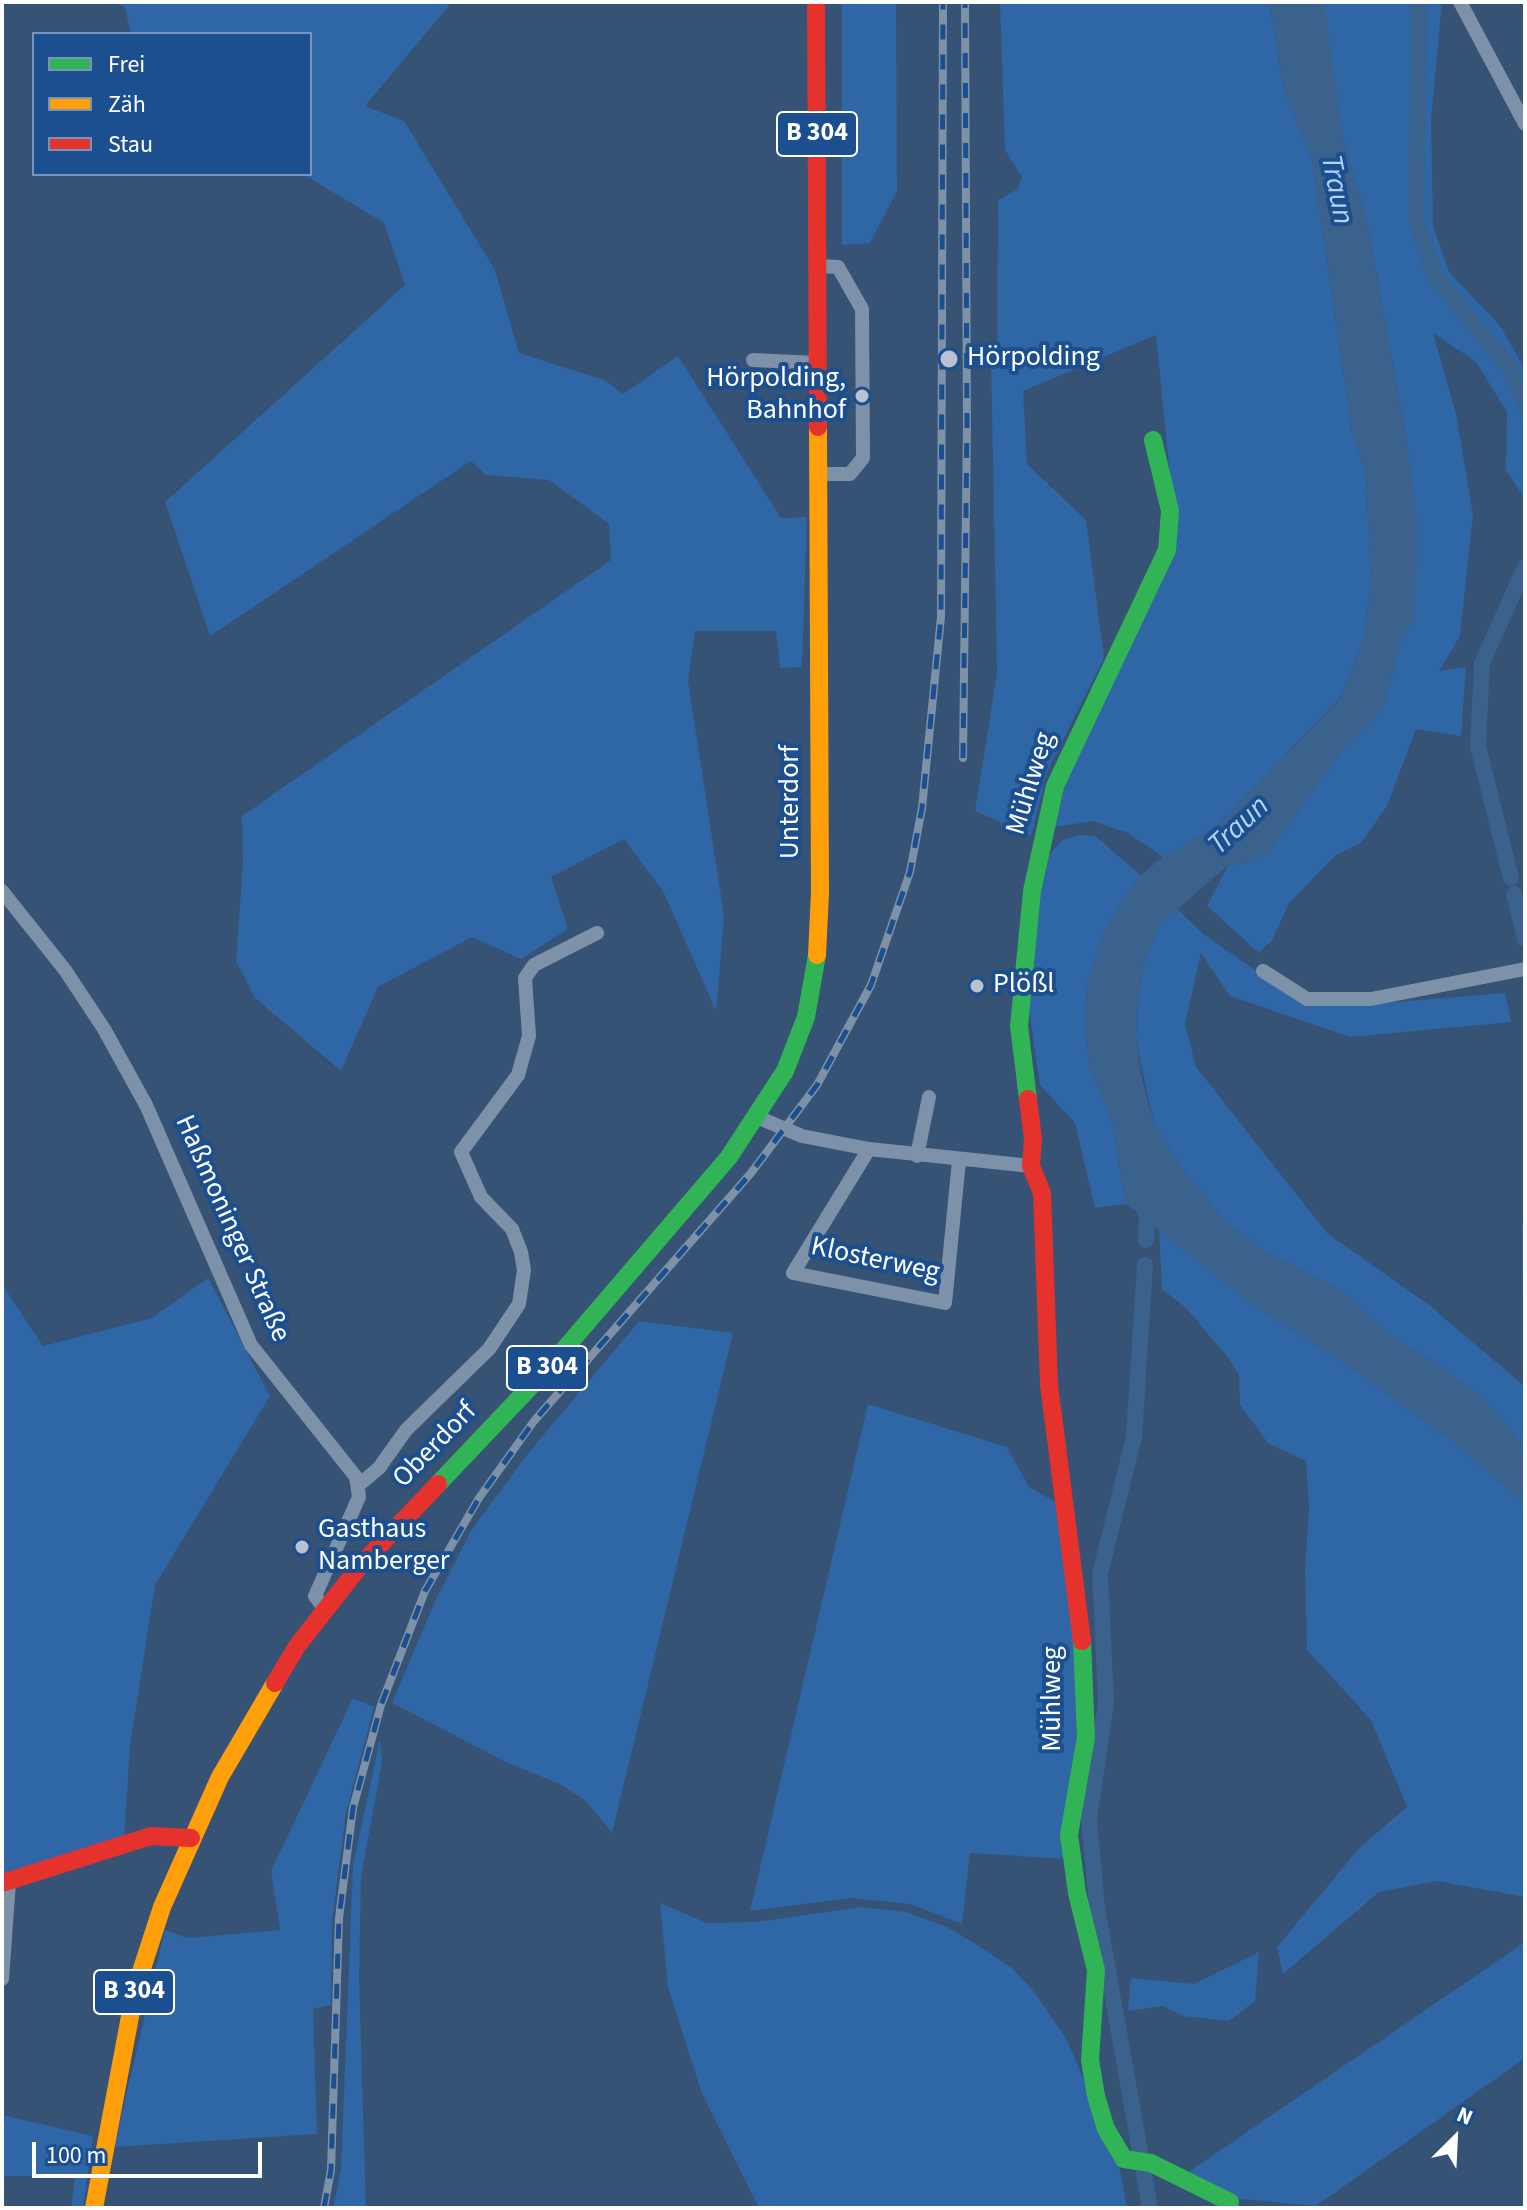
<!DOCTYPE html>
<meta charset="utf-8">
<style>
body{margin:0}
#map{position:relative;width:1527px;height:2210px;overflow:hidden;background:#365274;font-family:"Source Sans 3",sans-serif}
canvas{display:block}
.frame{position:absolute;inset:0;border:4px solid #fff;pointer-events:none}
.legend{position:absolute;left:32px;top:32px;width:280px;height:144px;box-sizing:border-box;background:#1b4f8f;border:2px solid #7695bc;margin:0;padding:10px 14px;list-style:none;font-size:24px;color:#fff}
.legend li{display:flex;align-items:center;gap:16px;height:40px}
.legend b{width:40px;border:2px solid #7695bc}
.north{position:absolute;left:1415px;top:2098px;width:80px;height:80px;-webkit-text-stroke:6px #1b4f8f;paint-order:stroke;rotate:24deg;font-size:22px;font-weight:700;line-height:32px;text-align:center;color:#fff}
.north::after{content:'';display:block;margin:auto;width:28px;height:36px;background:#fff;clip-path:polygon(50% 0,100% 100%,50% 72%,0 100%)}
.scale{position:absolute;left:32px;top:2142px;width:230px;height:36px;box-sizing:border-box;border:4px solid #fff;border-top:0;padding-left:10px;font-size:24px;line-height:28px;white-space:nowrap;color:#fff;-webkit-text-stroke:6px #1b4f8f;paint-order:stroke}
</style>
<div id="map">
<canvas width="1527" height="2210"></canvas>
<div class="frame"></div>
<ul class="legend">
<li><b style="height:10px;background:#30b455"></b>Frei</li>
<li><b style="height:10px;background:#ff9f0a"></b>Zäh</li>
<li><b style="height:10px;background:#e5322d"></b>Stau</li>
</ul>
<div class="north">N</div>
<div class="scale">100 m</div>
</div>
<script>
const c = document.querySelector('canvas').getContext('2d');
c.lineJoin = 'round';
function fill(path, color) { c.fillStyle = color; c.fill(path, 'evenodd'); }
const poly = rows => new Path2D(rows.map(r => 'M' + r).join(''));
function stroke(path, color, width, dash) { c.strokeStyle = color; c.lineWidth = width; c.lineCap = dash ? 'butt' : 'round'; c.setLineDash(dash || []); c.stroke(path); }
function label(font, color, halo, rows, align = 'center') {
  c.font = font + ' "Source Sans 3",sans-serif'; c.lineWidth = 8; c.setLineDash([]); c.textBaseline = 'middle'; c.strokeStyle = halo; c.fillStyle = color; for (const [text, x, y, turn = 0] of rows) {
    c.save(); c.translate(x, y); c.rotate((+turn || 0) * Math.PI / 180); c.textAlign = isNaN(turn) ? turn : align; if (halo) c.strokeText(text, 0, 0); c.fillText(text, 0, 0); c.restore();
  }
}
const green = poly([
 [117,2,452,2,365,106,404,121,495,270,519,353,604,380,623,394,678,356,781,518,807,517,802,667,780,668,776,631,695,631,688,681,724,916,716,1011,664,893,624,839,551,877,568,929,521,959,472,937,378,987,341,1071,255,998,236,961,243,864,242,816,611,560,609,524,549,480,486,475,471,461,210,636,165,502,405,285,384,223,303,174,310,174,310,34,131,34,125,8],
 [842,2,896,2,897,191,870,243,842,245],
 [1000,2,1269,2,1285,94,1312,159,1352,431,1366,474,1371,581,1364,639,1340,698,1217,826,1163,857,1128,833,1093,821,1049,828,1061,774,1176,537,1156,335,1023,391,1027,464,1086,520,1104,658,1047,772,1031,836,975,811,997,673,991,355,997,361,998,200,1018,189,1022,177,1005,150],
 [1322,2,1442,2,1431,120,1433,226,1449,272,1500,326,1525,369,1525,499,1506,470,1507,412,1476,362,1433,333,1456,414,1473,515,1460,636,1439,671,1466,667,1461,736,1416,729,1387,806,1361,843,1335,856,1289,903,1272,940,1259,953,1207,906,1228,865,1247,863,1269,852,1340,753,1382,710,1400,644,1415,616,1408,448,1367,222,1343,139],
 [1080,835,1095,836,1141,875,1119,905,1087,984,1085,1023,1089,1064,1112,1121,1126,1204,1095,1208,1075,1123,1040,1085,1029,1009,1034,927,1047,857,1062,840],
 [1176,908,1203,934,1302,1002,1397,1002,1505,993,1511,1022,1350,1037,1230,996,1201,953,1185,1024,1196,1067,1327,1233,1429,1305,1523,1385,1522,1223,1525,1227,1525,1448,1486,1401,1438,1364,1394,1339,1344,1292,1268,1253,1227,1223,1189,1178,1154,1124,1136,1041,1137,1005,1144,964,1160,925],
 [1159,1228,1250,1303,1357,1372,1461,1448,1525,1504,1525,1897,1437,1881,1379,1892,1283,1974,1277,1947,1361,1846,1407,1807,1371,1720,1307,1650,1305,1570,1309,1507,1306,1461,1268,1443,1240,1405,1239,1374,1225,1354,1186,1308,1162,1289],
 [208,1278,270,1396,155,1585,130,1746,124,1839,2,1879,2,1284,43,1346,152,1318],
 [639,1321,733,1333,612,1833,586,1801,562,1785,506,1762,392,1703,436,1599,472,1529,526,1456],
 [868,1404,1007,1447,1029,1487,1061,1505,1080,1680,1079,1738,1066,1859,970,1853,962,1924,910,1904,851,1898,750,1911],
 [353,1698,374,1707,346,1813,332,1922,331,2005,313,2009,317,2134,114,2147,165,1930,188,1938,280,1930,271,1871],
 [380,1739,382,1762,361,1877,359,1977,366,2208,333,2208,341,2169,353,1865],
 [660,1903,707,1923,756,1922,862,1907,906,1912,947,1927,974,1943,1013,1969,1032,1989,1066,2038,1118,2160,1127,2208,759,2208,701,2091,668,1987],
 [1525,1942,1525,2058,1316,2206,1232,2198,1184,2175],
 [1259,1952,1255,2001,1229,2021,1183,2016,1163,2006,1128,2011,1131,1978,1194,1984],
 [2,2115,93,2136,83,2208,71,2208,75,2176,2,2176]
]);
const water = poly([
 [1269,2,1322,2,1326,16,1343,139,1367,222,1408,448,1417,522,1415,616,1400,644,1382,710,1340,753,1269,852,1247,863,1228,865,1160,925,1144,964,1137,1005,1136,1041,1142,1079,1154,1124,1189,1178,1227,1223,1268,1253,1344,1292,1394,1339,1438,1364,1486,1401,1525,1448,1525,1504,1461,1448,1357,1372,1250,1303,1126,1204,1112,1121,1089,1064,1085,1023,1087,984,1102,937,1119,905,1141,875,1163,857,1217,826,1340,699,1364,639,1371,581,1366,474,1352,431,1312,159,1285,94]
]);
const canal = poly([
 [1419,2,1416,220,1436,278,1511,369,1525,404],
 [1511,878,1478,746,1482,663,1525,567],
 [1514,894,1525,939],
 [1146,1240,1148,1197],
 [1145,1265,1134,1437,1100,1574,1106,1703,1089,1819,1097,1908,1150,2208]
]);
const street = poly([
 [1460,2,1525,124],
 [818,266,838,267,862,309,863,458,850,474,818,474],
 [753,360,816,363],
 [2,891,65,970,104,1029,146,1105,251,1345,356,1477,359,1497,315,1596,324,1608],
 [1263,971,1307,999,1371,999,1525,969],
 [757,1117,802,1136,869,1149,1031,1166],
 [869,1149,793,1273,945,1303,959,1161],
 [917,1156,929,1097],
 [360,1484,379,1468,406,1430,489,1349,519,1304,524,1270,521,1252,512,1229,481,1197,461,1152,518,1075,529,1036,525,978,534,965,597,933],
 [2,1979,9,1882]
]);
const fast = poly([
 [1028,1099,1019,1026,1032,891,1055,786,1167,550,1170,511,1153,440],
 [438,1484,549,1367,729,1157,785,1071,806,1017,817,955],
 [1082,1641,1086,1737,1069,1835,1077,1893,1096,1970,1090,2060,1096,2096,1106,2129,1124,2159,1151,2163,1230,2202]
]);
const slow = poly([
 [817,955,820,893,818,427],
 [94,2208,135,1990,162,1907,220,1777,275,1683]
]);
const jam = poly([
 [816,2,818,427],
 [1028,1099,1033,1139,1031,1166,1042,1193,1049,1385,1082,1641],
 [275,1683,297,1646,359,1567,438,1484],
 [2,1883,151,1836,191,1838]
]);
const rail = poly([
 [963,758,967,424,965,2],
 [324,2208,331,2170,339,1918,353,1808,381,1705,425,1591,479,1498,534,1421,751,1173,817,1085,871,985,910,872,922,808,941,617,943,2]
]);
const markers = [
 [949,359,10,"#b9c2ce"],
 [862,396,8,"#b9c2ce"],
 [977,986,8,"#b9c2ce"],
 [302,1547,8,"#b9c2ce"]
];
const shields = [
 [817,134,80],
 [547,1368,80],
 [134,1992,80]
];
const shieldNames = [
 ["B 304",817,134],
 ["B 304",547,1368],
 ["B 304",134,1992]
];
const poiNames = [
 ["Hörpolding",967,359],
 ["Hörpolding,",846,380,"right"],
 ["Bahnhof",846,412,"right"],
 ["Plößl",993,986],
 ["Gasthaus",318,1531],
 ["Namberger",318,1563]
];
const streetNames = [
 ["Mühlweg",1032,784,-73],
 ["Unterdorf",792,802,-90],
 ["Haßmoninger Straße",231,1229,66],
 ["Klosterweg",875,1261,12],
 ["Oberdorf",436,1446,-46],
 ["Mühlweg",1054,1699,-90]
];
const waterNames = [
 ["Traun",1335,190,79],
 ["Traun",1240,827,-43]
];
fill(green, '#2f66a5');
fill(water, '#3b618d');
stroke(canal, '#3b618d', 16);
stroke(street, '#7d92a8', 14);
stroke(fast, '#30b455', 18);
stroke(slow, '#ff9f0a', 18);
stroke(jam, '#e5322d', 18);
stroke(rail, '#7e92a7', 8);
stroke(rail, '#1b4f8f', 5, [15]);
for (const [x, y, r, color] of markers) { const dot = new Path2D(); dot.arc(x, y, r, 0, 2 * Math.PI); c.fillStyle = color; c.fill(dot); stroke(dot, '#1b4f8f', 3); }
for (const [x, y, w] of shields) { const box = new Path2D(); box.roundRect(x - w / 2, y - 22, w, 44, 6); c.fillStyle = '#1b4f8f'; c.fill(box); stroke(box, '#fff', 2); }
label('bold 26px', '#fff', null, shieldNames);
label('28px', '#fff', '#1b4f8f', poiNames, 'left');
label('28px', '#fff', '#1b4f8f', streetNames);
label('italic 30px', '#b5d3f5', '#1b4f8f', waterNames);
</script>
